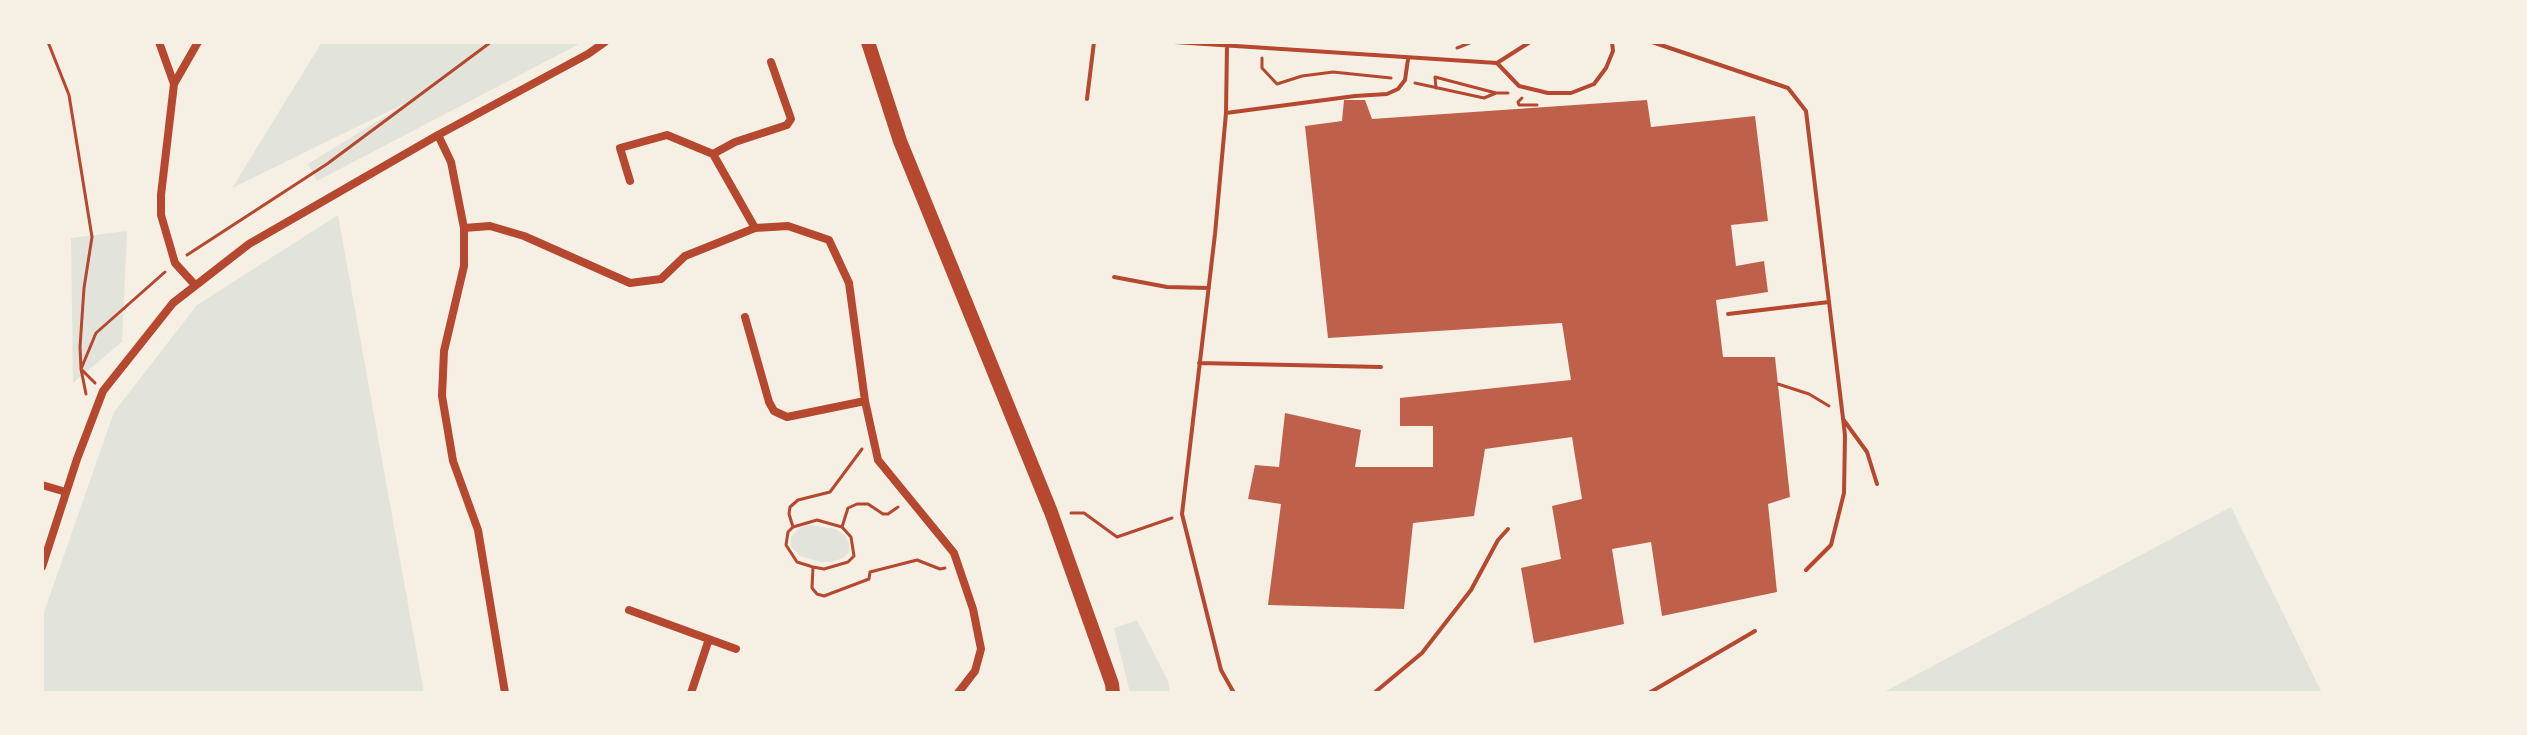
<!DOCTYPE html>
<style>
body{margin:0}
#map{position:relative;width:2527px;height:735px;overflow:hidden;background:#f6efe4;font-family:Quicksand,sans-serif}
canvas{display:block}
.frame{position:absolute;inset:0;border:44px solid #f6efe4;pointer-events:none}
</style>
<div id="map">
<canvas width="2527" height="735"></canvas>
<div class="frame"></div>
</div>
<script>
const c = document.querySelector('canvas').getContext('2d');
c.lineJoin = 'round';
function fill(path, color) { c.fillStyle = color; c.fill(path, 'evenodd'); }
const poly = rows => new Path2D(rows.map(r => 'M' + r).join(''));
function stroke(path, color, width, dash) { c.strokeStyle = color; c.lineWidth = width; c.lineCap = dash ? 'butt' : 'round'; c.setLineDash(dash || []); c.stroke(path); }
const green = poly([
 [322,42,583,42,317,181,308,164,410,101,232,188],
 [338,215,424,693,42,693,42,618,114,412,197,305],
 [127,231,122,342,73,383,71,238],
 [2231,507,2322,693,1882,693],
 [810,525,835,529,846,536,849,544,849,553,843,558,832,562,820,562,800,556,791,547,791,537,799,528],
 [1137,620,1168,681,1170,693,1130,693,1114,628]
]);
const building = poly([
 [1344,100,1365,100,1372,119,1647,100,1651,127,1755,116,1768,221,1731,225,1736,266,1764,261,1768,292,1716,300,1723,357,1775,357,1790,497,1768,504,1777,592,1662,616,1651,542,1612,549,1624,624,1534,643,1521,568,1561,559,1552,506,1582,499,1572,437,1485,449,1474,516,1413,523,1404,609,1268,605,1281,504,1248,499,1255,465,1279,467,1285,413,1361,430,1355,467,1433,467,1433,426,1400,426,1400,398,1571,380,1562,323,1328,338,1305,126,1342,121]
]);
const path = poly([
 [48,42,69,95,92,237,84,288,80,347,81,369,95,383],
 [1457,48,1472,42],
 [1262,58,1262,68,1277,84,1302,76,1333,72,1391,78],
 [1415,83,1484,98,1496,93,1508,93],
 [1436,88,1435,77,1496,93],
 [1522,98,1518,102,1519,105,1537,105],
 [187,255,327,164,491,42],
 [1778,384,1809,394,1829,406],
 [86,394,81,369,96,333,165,272],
 [862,449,830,492,798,500,790,507,789,514,793,527,788,532,786,545,797,562,813,567,812,588,817,594,824,596,869,579,870,572,917,560,940,569,945,568],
 [1071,513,1084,513,1117,537,1172,518],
 [793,527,817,520,842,527,851,537,854,556,848,562,824,569,813,567],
 [842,527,848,508,857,504,868,504,883,514,888,514,898,507]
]);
const service = poly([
 [1174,42,1497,63,1530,42],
 [1652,42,1788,88,1806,111,1845,435,1844,493,1831,545,1806,570],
 [1227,45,1226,113,1215,234,1182,514,1221,670,1234,693],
 [1497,63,1519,86,1548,93,1571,93,1594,84,1606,68,1613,51,1612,42],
 [1087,99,1094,42],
 [1226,113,1355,96,1387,94,1398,89,1405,80,1408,59],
 [1114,277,1167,287,1209,288],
 [1728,314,1829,302],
 [1199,363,1381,367],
 [1843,419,1867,452,1877,484],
 [1374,693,1422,653,1471,590,1498,540,1508,529],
 [1649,693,1755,631]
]);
const minor = poly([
 [159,42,174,84,161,195,161,215,175,263,195,285],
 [174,84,198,42],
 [438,135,451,162,464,228,464,266,444,351,442,396,453,461,478,530,505,693],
 [713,154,735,142,787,125,791,119,771,62],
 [630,181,620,148,667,135,713,154,755,228],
 [464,228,490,226,524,236,630,283,661,279,685,256,755,228,788,226,829,240,849,283,865,401,878,460,954,553,973,609,981,649,975,671,958,693],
 [745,317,769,402,774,411,787,417,865,401],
 [42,485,66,492],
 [42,567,77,459,103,391,173,303,249,244,438,135,588,54,605,42],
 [629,610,736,649],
 [691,693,709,639]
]);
const primary = poly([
 [868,42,900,141,1051,512,1112,684,1113,693]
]);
fill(green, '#e2e4dc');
fill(building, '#bf614a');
stroke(path, '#b5482f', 3);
stroke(service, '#b5482f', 4);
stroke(minor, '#b5482f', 8);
stroke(primary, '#b5482f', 14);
</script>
